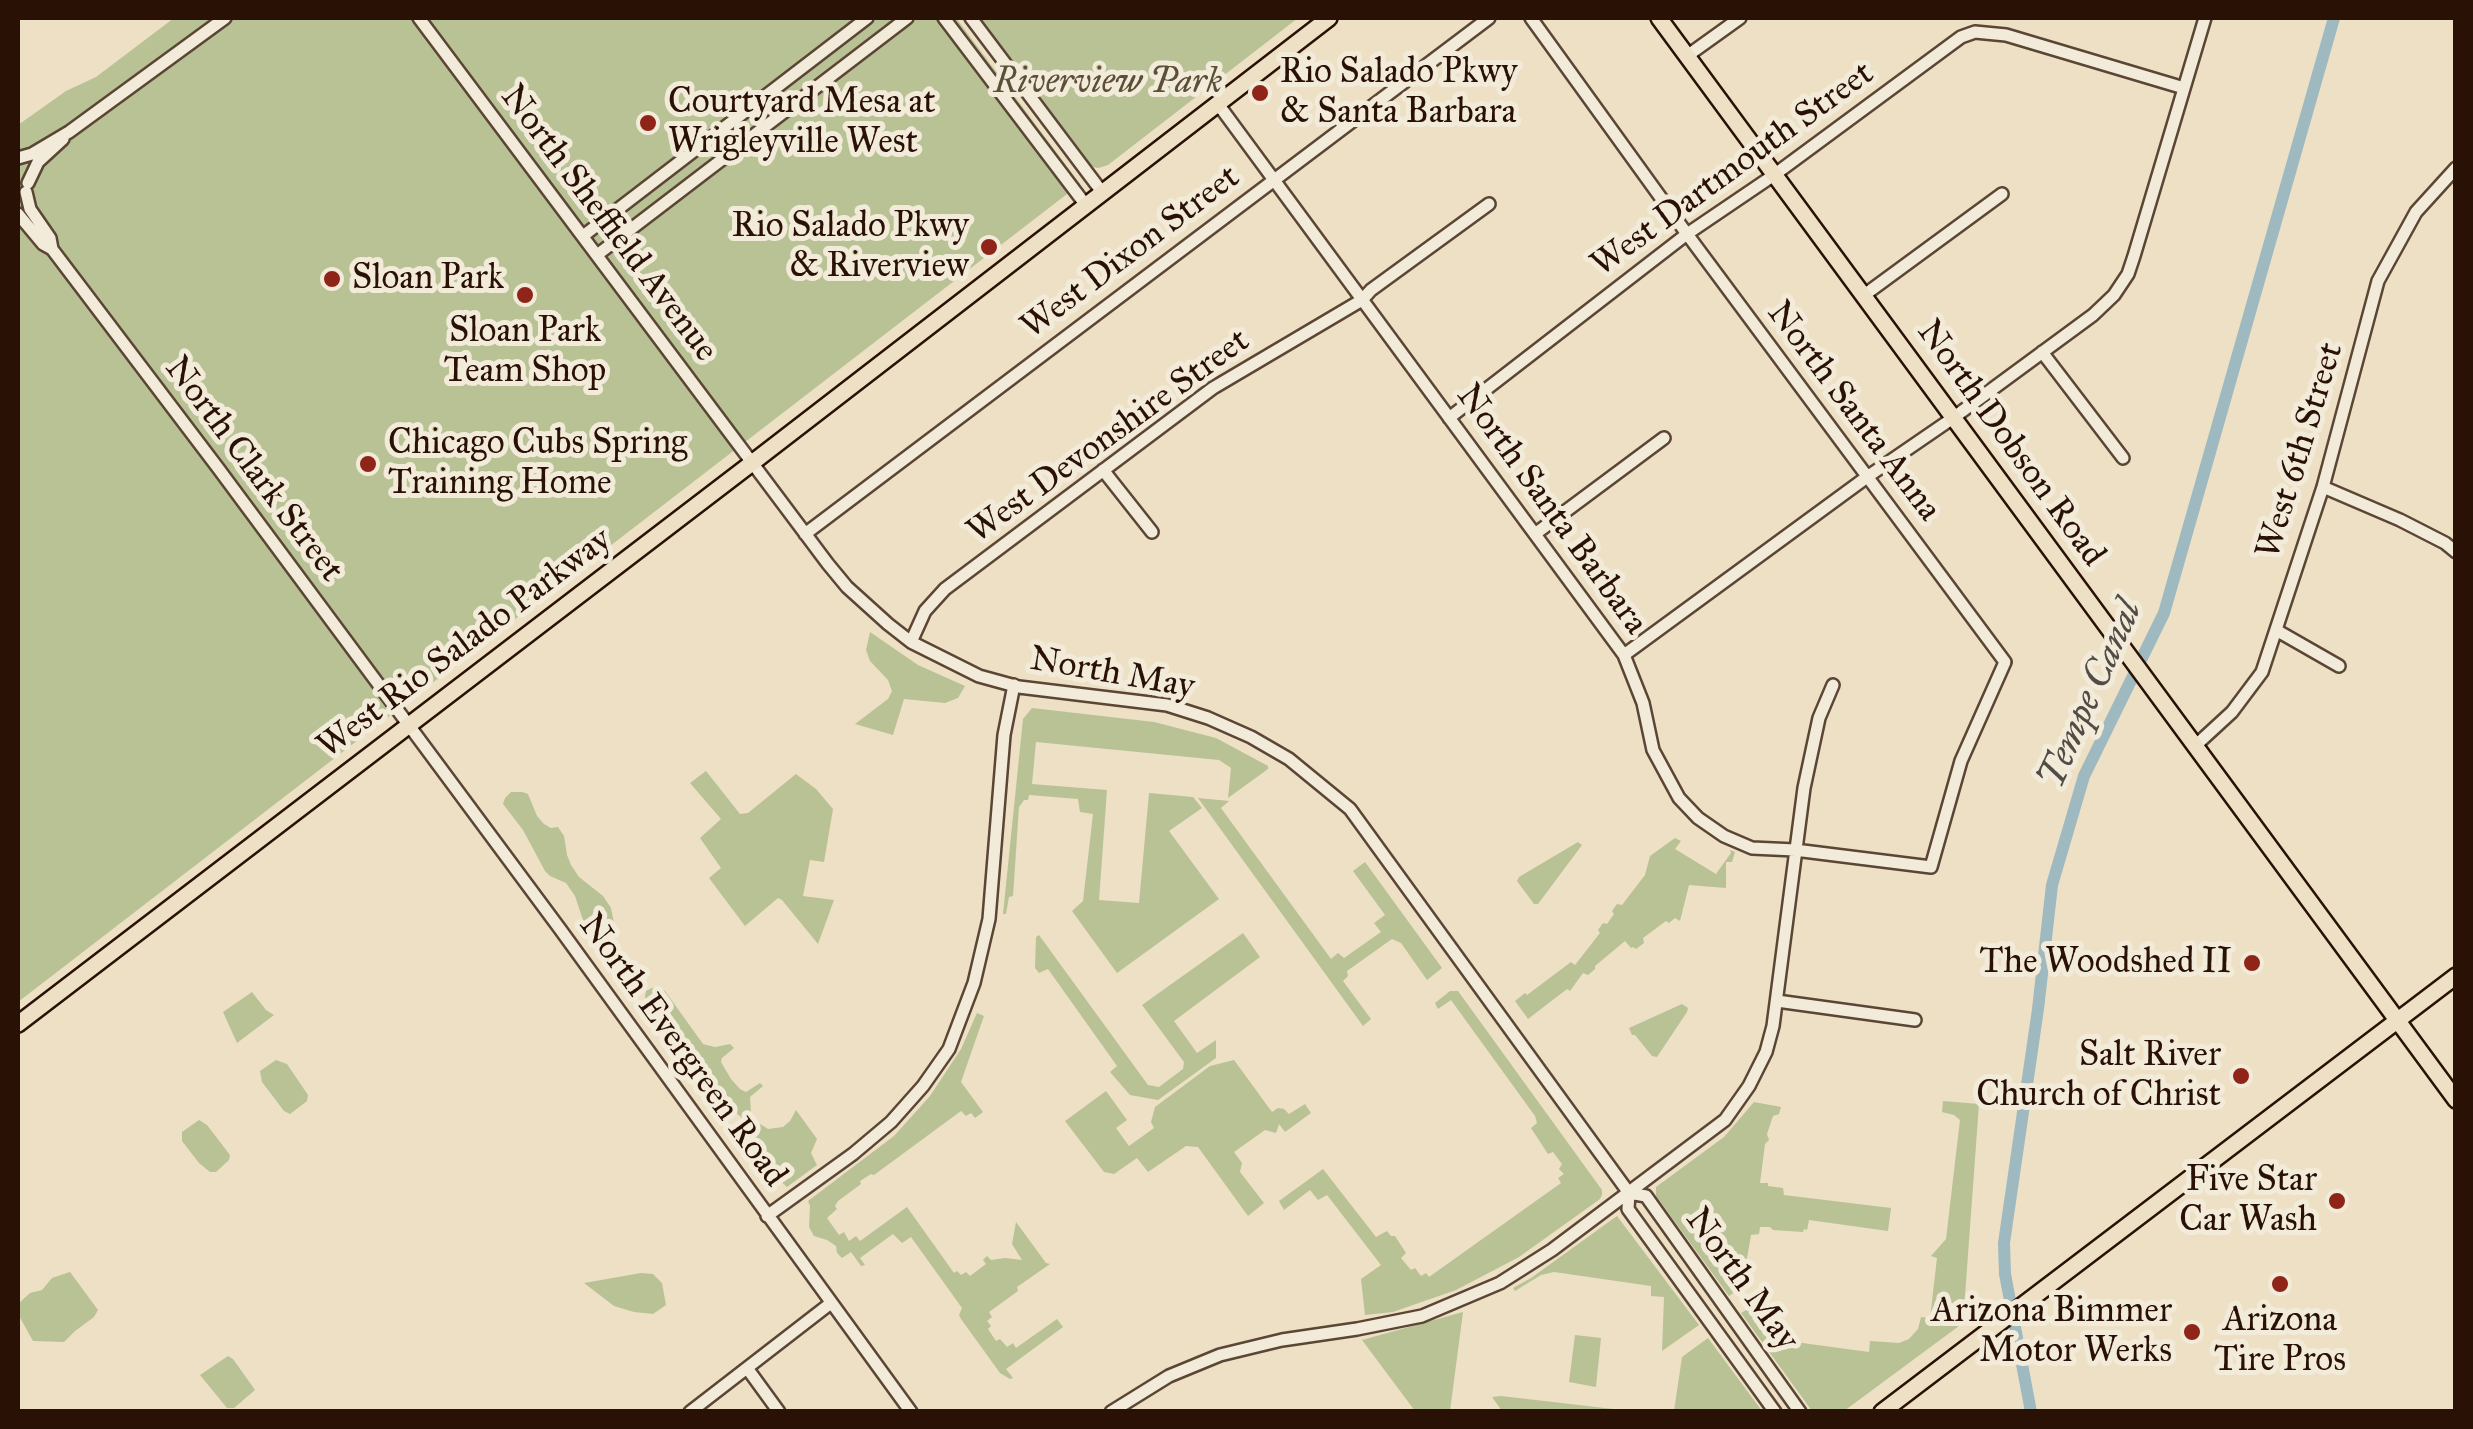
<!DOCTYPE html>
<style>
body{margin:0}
#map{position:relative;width:2473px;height:1429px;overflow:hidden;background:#ede0c5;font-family:"IM FELL Great Primer",serif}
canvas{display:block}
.frame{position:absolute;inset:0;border:20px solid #2a1105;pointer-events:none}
</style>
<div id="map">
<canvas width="2473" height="1429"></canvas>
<div class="frame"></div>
</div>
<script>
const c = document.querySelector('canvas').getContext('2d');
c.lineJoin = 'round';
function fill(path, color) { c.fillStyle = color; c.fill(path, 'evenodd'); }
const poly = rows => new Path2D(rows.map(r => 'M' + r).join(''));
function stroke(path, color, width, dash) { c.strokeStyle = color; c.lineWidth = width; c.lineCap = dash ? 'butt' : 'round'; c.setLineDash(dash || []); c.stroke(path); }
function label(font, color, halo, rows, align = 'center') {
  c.font = font + ' "IM FELL Great Primer",serif'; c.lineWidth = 10; c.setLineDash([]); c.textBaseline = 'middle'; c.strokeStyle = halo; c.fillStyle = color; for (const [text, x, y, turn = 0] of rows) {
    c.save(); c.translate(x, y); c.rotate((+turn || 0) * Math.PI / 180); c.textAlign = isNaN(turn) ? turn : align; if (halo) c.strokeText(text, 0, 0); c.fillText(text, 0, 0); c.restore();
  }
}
const green = poly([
 [174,18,956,18,1080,184,18,1002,18,125,66,91,96,77],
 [977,18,1298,18,1108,165,1098,168,1088,166],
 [870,632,918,665,965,686,958,698,945,703,904,699,893,735,855,724,888,699,892,691,888,680,870,661,866,650],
 [1032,708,1154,722,1216,738,1268,766,1268,769,1228,798,1231,768,1219,760,1036,742,1032,784,1107,790,1099,900,1139,903,1149,793,1193,797,1202,808,1169,831,1219,899,1117,973,1072,911,1083,901,1093,814,1080,812,1078,799,1029,795,1028,800,1024,800,1019,807,1013,896,1009,897,1006,914,1003,914,1023,719],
 [706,771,740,814,748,813,796,774,816,789,833,809,824,862,810,860,803,896,834,900,818,944,782,900,778,898,745,926,709,878,721,868,700,838,721,819,690,783],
 [511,792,522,792,528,794,537,816,544,824,551,828,558,827,564,836,567,855,571,865,579,877,603,896,611,908,614,923,606,933,591,927,583,920,575,896,566,883,550,876,545,871,523,830,503,804,505,798],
 [1198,798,1229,801,1221,808,1331,959,1338,953,1344,958,1381,932,1374,923,1385,915,1353,871,1365,862,1442,968,1427,980,1401,943,1392,939,1347,971,1348,976,1343,981,1371,1019,1363,1026],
 [1675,838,1681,841,1675,849,1716,874,1731,853,1730,850,1735,852,1732,862,1726,862,1726,888,1689,885,1680,921,1675,918,1669,923,1666,921,1643,938,1644,943,1636,949,1633,947,1631,948,1625,941,1595,966,1595,969,1588,975,1583,973,1570,991,1567,989,1528,1019,1515,1001,1525,993,1527,995,1571,962,1575,965,1600,933,1598,930,1603,923,1607,924,1614,914,1612,911,1617,904,1622,905,1645,875,1650,856],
 [1578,842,1582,845,1538,904,1534,904,1517,881,1519,877],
 [1243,933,1260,957,1174,1021,1197,1053,1216,1040,1216,1058,1158,1100,1130,1095,1110,1072,1117,1066,1048,969,1039,973,1035,968,1036,937,1039,935,1148,1085,1159,1087,1183,1069,1184,1062,1142,1005],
 [658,987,665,991,703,1044,715,1047,730,1044,734,1048,722,1058,721,1062,731,1079,740,1089,746,1092,760,1083,763,1086,750,1097,751,1113,757,1122,768,1129,783,1127,790,1121,796,1110,817,1139,811,1153,817,1165,787,1187,751,1155,741,1117,707,1090,695,1072,681,1039,647,1007,645,996,646,991,652,988],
 [1450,991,1458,991,1602,1190,1602,1195,1600,1199,1519,1257,1456,1290,1393,1312,1365,1315,1361,1279,1381,1265,1327,1195,1318,1200,1310,1190,1284,1210,1279,1201,1323,1169,1376,1237,1387,1231,1391,1236,1395,1236,1406,1253,1401,1258,1411,1270,1415,1268,1421,1276,1426,1273,1429,1277,1561,1183,1558,1178,1564,1174,1559,1169,1562,1164,1553,1152,1548,1154,1531,1128,1537,1123,1535,1116,1451,1000,1438,1009,1435,1003],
 [252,992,266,1010,274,1015,237,1043,223,1012],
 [1682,1004,1688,1008,1687,1012,1657,1057,1652,1056,1635,1035,1632,1035,1629,1028],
 [977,1013,984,1016,961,1082,983,1112,975,1118,971,1113,966,1116,961,1111,874,1175,871,1174,860,1181,861,1184,838,1201,835,1206,837,1209,827,1218,839,1235,844,1232,849,1241,856,1236,860,1241,907,1207,954,1273,957,1271,961,1275,966,1272,970,1276,986,1264,983,1260,987,1256,991,1260,1005,1258,1022,1260,1012,1244,1016,1222,1046,1263,1050,1264,1017,1287,1018,1291,989,1312,992,1317,987,1321,991,1326,988,1329,996,1341,1000,1339,1007,1347,1013,1343,1016,1348,1057,1319,1063,1327,1006,1369,1013,1378,1010,1379,1000,1373,961,1319,959,1315,962,1308,911,1237,902,1243,893,1234,860,1258,865,1265,861,1266,851,1252,842,1258,837,1253,836,1246,827,1240,814,1236,809,1227,810,1206,808,1201,894,1136,930,1096,961,1049],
 [276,1060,287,1064,308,1095,307,1101,290,1114,284,1111,262,1082,260,1071],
 [1234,1060,1272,1112,1278,1108,1284,1109,1289,1114,1305,1104,1311,1113,1285,1132,1279,1124,1276,1133,1265,1130,1234,1152,1242,1163,1240,1172,1264,1203,1248,1216,1198,1147,1186,1146,1148,1172,1137,1158,1114,1174,1104,1172,1065,1121,1106,1091,1127,1120,1116,1128,1129,1146,1154,1128,1151,1122,1155,1107,1210,1066],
 [1943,1101,1979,1104,1963,1323,1844,1411,1812,1411,1741,1313,1753,1306,1760,1308,1769,1321,1777,1327,1780,1340,1869,1352,1870,1341,1899,1343,1909,1339,1918,1329,1921,1317,1930,1318,1937,1258,1931,1256,1946,1239,1960,1120,1954,1115,1942,1112],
 [1754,1102,1781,1107,1779,1114,1773,1116,1767,1134,1769,1140,1765,1144,1760,1183,1768,1183,1768,1186,1783,1188,1784,1195,1891,1208,1888,1231,1809,1220,1807,1230,1804,1229,1803,1232,1773,1230,1770,1227,1760,1227,1759,1234,1751,1235,1742,1287,1729,1296,1656,1196,1656,1187,1724,1137],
 [199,1120,207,1125,230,1155,229,1160,216,1172,210,1172,199,1163,182,1141,182,1132],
 [1617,1216,1699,1325,1662,1351,1664,1297,1651,1296,1651,1286,1554,1272,1541,1275,1515,1291,1513,1288,1531,1278],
 [70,1272,98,1310,94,1317,75,1331,64,1342,33,1341,18,1314,18,1304,30,1293,42,1290,52,1278],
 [641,1273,653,1274,662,1283,666,1305,653,1314,634,1312,614,1306,584,1283],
 [1463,1312,1450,1411,1415,1411,1362,1340],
 [1575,1335,1601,1338,1596,1387,1569,1382],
 [1708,1338,1762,1411,1674,1411,1682,1357],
 [228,1356,233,1359,255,1390,234,1408,227,1408,200,1375],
 [1501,1396,1622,1410,1502,1411,1492,1397]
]);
const canal = poly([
 [2031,1412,2005,1274,2004,1243,2038,1009,2052,885,2084,776,2164,613,2334,18]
]);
const minor = poly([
 [419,18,828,564,847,587,888,624,911,642,979,676,1019,687,1167,705,1208,718,1251,737,1289,759,1350,809,1629,1193,1628,1209,1775,1412],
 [944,18,1085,204],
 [971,18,1102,192],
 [1687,56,1740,18],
 [1218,104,1624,655,1643,703,1653,750,1679,798,1698,818,1724,836,1752,848,1795,850,1931,867,1961,761,2005,662,1687,234,1531,18],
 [18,158,32,154,69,132,225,18],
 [28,183,38,162,63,139],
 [26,192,30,209,50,238,52,249],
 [18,214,43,244,52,249,218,468,560,929,911,1412],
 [583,236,867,18],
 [597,255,907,18],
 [1863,296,2002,194],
 [2042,352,2123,458],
 [1449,418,1687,234,1774,175,1961,37,1975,32,2006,35,2184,88],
 [1103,470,1152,532],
 [2323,487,2400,520,2445,543,2456,552],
 [805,534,1489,18],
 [1535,534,1664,438],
 [2276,630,2339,666],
 [911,642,925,611,945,589,1213,388,1362,300,1371,290,1489,204],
 [1624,655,1867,477,1953,418,2093,315,2114,295,2128,274,2134,256,2205,18],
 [2195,746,2232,712,2262,672,2323,487,2378,281,2416,212,2456,168],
 [1777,1001,1915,1020],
 [1629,1193,1646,1196,1800,1412],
 [767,1216,853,1154,891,1122,923,1086,949,1049,974,983,989,919,1004,735,1014,685],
 [747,1368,779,1412],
 [690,1412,831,1303],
 [1111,1412,1169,1376,1220,1355,1282,1340,1357,1329,1422,1316,1500,1283,1552,1250,1725,1120,1749,1086,1766,1052,1773,1026,1804,788,1819,718,1833,685]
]);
const major = poly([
 [1659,18,2456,1100],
 [18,1024,752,463,1329,18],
 [1882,1412,2456,976]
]);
const markers = [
 [1260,93,10,"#8f2418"],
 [648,123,10,"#8f2418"],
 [989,247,10,"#8f2418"],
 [332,279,10,"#8f2418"],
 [525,295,10,"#8f2418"],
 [368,464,10,"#8f2418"],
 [2252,963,10,"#8f2418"],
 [2241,1076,10,"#8f2418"],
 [2337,1201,10,"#8f2418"],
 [2280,1284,10,"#8f2418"],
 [2192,1332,10,"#8f2418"]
];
const poiNames = [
 ["Rio Salado Pkwy",1280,73,"left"],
 ["& Santa Barbara",1280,113,"left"],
 ["Courtyard Mesa at",668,103,"left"],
 ["Wrigleyville West",668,143,"left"],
 ["Rio Salado Pkwy",969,227],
 ["& Riverview",969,267],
 ["Sloan Park",352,279,"left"],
 ["Sloan Park",525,332,"center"],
 ["Team Shop",525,372,"center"],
 ["Chicago Cubs Spring",388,444,"left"],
 ["Training Home",388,484,"left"],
 ["The Woodshed II",2232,963],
 ["Salt River",2221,1056],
 ["Church of Christ",2221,1096],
 ["Five Star",2317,1181],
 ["Car Wash",2317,1221],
 ["Arizona Bimmer",2172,1312],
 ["Motor Werks",2172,1352],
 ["Arizona",2280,1321,"center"],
 ["Tire Pros",2280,1361,"center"]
];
const parkNames = [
 ["Riverview Park",1108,83]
];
const streetNames = [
 ["West Dartmouth Street",1733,170,-36],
 ["North Sheffield Avenue",608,224,53],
 ["West Dixon Street",1131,253,-37],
 ["North Santa Anna",1853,412,53],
 ["West Devonshire Street",1109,437,-36],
 ["North Dobson Road",2010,444,54],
 ["West 6th Street",2301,451,-73],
 ["North Clark Street",253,470,53],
 ["North Santa Barbara",1551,510,54],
 ["West Rio Salado Parkway",465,644,-37],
 ["North May",1112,674,10],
 ["North Evergreen Road",682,1051,54],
 ["North May",1741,1280,54]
];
const waterNames = [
 ["Tempe Canal",2092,695,-66]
];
fill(green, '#b8c295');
stroke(canal, '#9ebac0', 12);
stroke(minor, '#5b4535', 16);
stroke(major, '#2a1105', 20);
stroke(minor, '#f3ebd9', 11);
stroke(major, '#ede0c5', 15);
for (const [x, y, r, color] of markers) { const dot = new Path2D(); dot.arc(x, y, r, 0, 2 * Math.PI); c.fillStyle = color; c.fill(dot); stroke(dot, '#f3ebd9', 4); }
label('35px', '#2a1105', '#f3ebd9', poiNames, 'right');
label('italic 35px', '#5c4f37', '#f3ebd9', parkNames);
label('35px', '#2a1105', '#f3ebd9', streetNames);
label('italic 38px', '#534c46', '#f3ebd9', waterNames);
</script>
